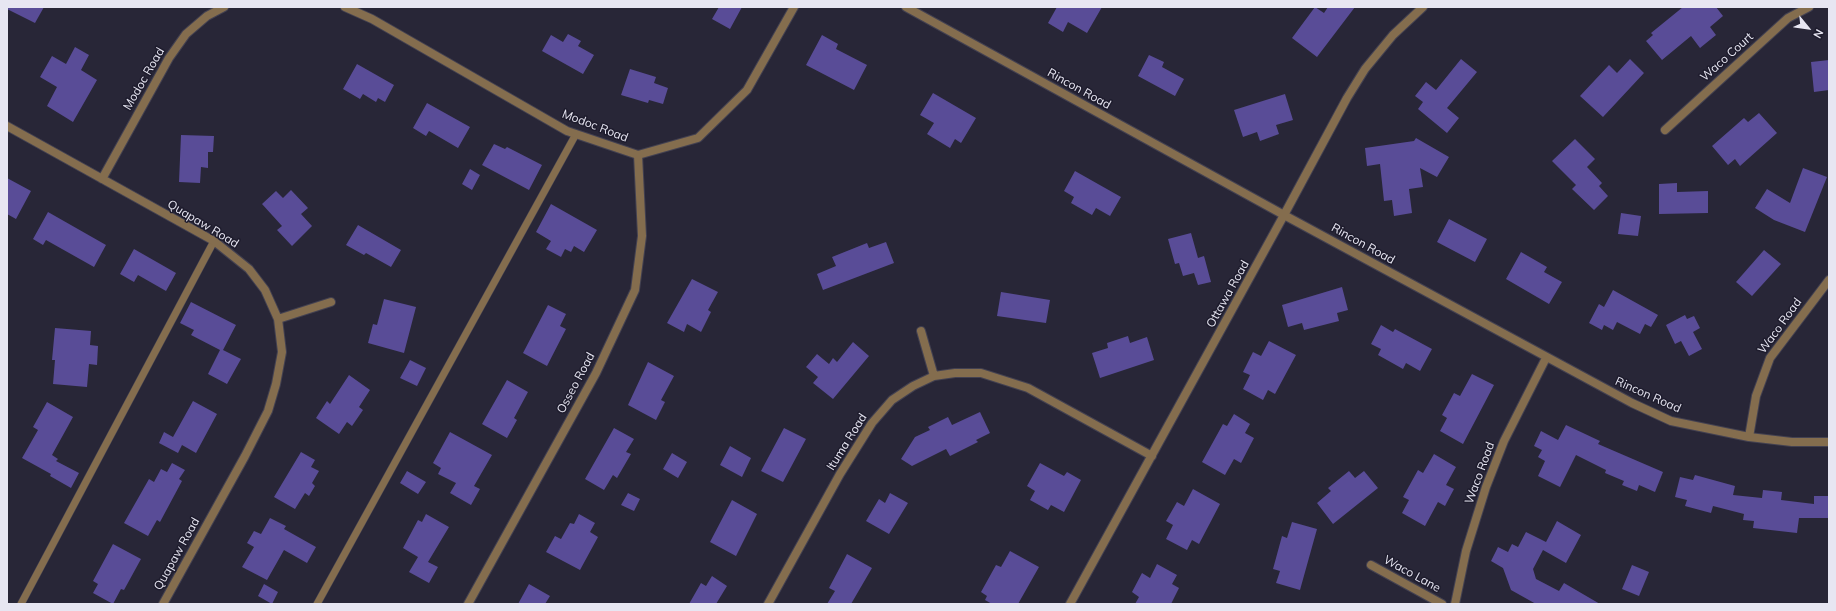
<!DOCTYPE html>
<style>
body{margin:0}
#map{position:relative;width:1836px;height:611px;overflow:hidden;background:#282637;font-family:Mulish,sans-serif}
canvas{display:block}
.frame{position:absolute;inset:0;border:8px solid #e7e6f2;pointer-events:none}
.north{position:absolute;left:1788px;top:8px;width:40px;height:40px;-webkit-text-stroke:3px #1e1c2d;paint-order:stroke;rotate:119deg;font-size:11px;font-weight:700;line-height:16px;text-align:center;color:#e7e6f2}
.north::after{content:'';display:block;margin:auto;width:14px;height:18px;background:#e7e6f2;clip-path:polygon(50% 0,100% 100%,50% 72%,0 100%)}
</style>
<div id="map">
<canvas width="1836" height="611"></canvas>
<div class="frame"></div>
<div class="north">N</div>
</div>
<script>
const c = document.querySelector('canvas').getContext('2d');
c.lineJoin = 'round';
function fill(path, color) { c.fillStyle = color; c.fill(path, 'evenodd'); }
const poly = rows => new Path2D(rows.map(r => 'M' + r).join(''));
function stroke(path, color, width, dash) { c.strokeStyle = color; c.lineWidth = width; c.lineCap = dash ? 'butt' : 'round'; c.setLineDash(dash || []); c.stroke(path); }
function label(font, color, halo, rows, align = 'center') {
  c.font = font + ' Mulish,sans-serif'; c.lineWidth = 3; c.setLineDash([]); c.textBaseline = 'middle'; c.strokeStyle = halo; c.fillStyle = color; for (const [text, x, y, turn = 0] of rows) {
    c.save(); c.translate(x, y); c.rotate((+turn || 0) * Math.PI / 180); c.textAlign = isNaN(turn) ? turn : align; if (halo) c.strokeText(text, 0, 0); c.fillText(text, 0, 0); c.restore();
  }
}
const building = poly([
 [7,7,44,7,35,23,7,9],
 [719,7,742,7,730,29,712,19],
 [1057,7,1102,7,1087,33,1068,22,1063,32,1048,23],
 [1315,7,1324,13,1328,7,1355,7,1317,57,1292,38],
 [1683,7,1716,7,1723,16,1710,27,1716,35,1700,48,1691,36,1662,60,1646,41,1653,35,1651,33],
 [568,34,581,41,578,46,594,55,583,74,542,51,551,35,563,42],
 [822,35,838,44,836,49,867,65,854,90,806,65],
 [75,47,89,55,81,70,97,80,73,122,47,106,57,87,40,77,52,56,66,64],
 [1149,55,1164,62,1162,67,1184,79,1175,96,1138,76],
 [1461,59,1477,72,1447,108,1459,118,1447,133,1418,109,1423,102,1415,96,1426,82,1436,90],
 [1630,59,1644,73,1603,117,1580,96,1609,65,1617,73],
 [1829,60,1829,90,1814,92,1811,62],
 [357,64,394,85,385,102,378,98,376,102,363,94,360,99,343,89],
 [630,69,656,77,654,83,668,88,663,104,649,100,648,103,621,95],
 [933,93,976,118,961,143,955,139,950,148,927,134,934,123,920,115],
 [1285,94,1293,120,1276,125,1279,134,1260,141,1257,132,1243,137,1234,110],
 [427,103,470,127,458,148,429,131,426,136,413,128],
 [1759,113,1777,133,1740,166,1735,159,1728,165,1712,146,1744,118,1748,122],
 [181,135,214,136,213,152,208,152,208,168,201,167,200,183,179,182],
 [1416,138,1449,157,1437,177,1420,168,1423,187,1409,189,1412,213,1394,216,1392,200,1384,201,1380,164,1367,166,1365,148,1414,141],
 [1575,139,1595,159,1587,167,1602,183,1599,186,1608,196,1594,210,1572,189,1576,185,1552,161],
 [494,144,505,149,507,147,542,165,529,190,482,165],
 [1803,168,1827,177,1805,232,1774,220,1755,208,1767,189,1790,203],
 [470,169,480,175,472,190,462,184],
 [1075,171,1121,197,1110,216,1096,208,1092,215,1071,203,1074,197,1064,191],
 [7,178,31,191,16,219,7,214],
 [1677,183,1677,192,1708,191,1708,213,1659,214,1659,184],
 [291,190,308,208,301,214,312,226,292,246,277,230,282,226,262,204,276,191,283,198],
 [551,204,597,230,584,252,574,246,571,252,565,249,561,257,546,249,551,241,536,232],
 [48,212,106,245,94,267,46,240,43,245,33,239],
 [1621,213,1641,216,1638,236,1618,234],
 [1449,219,1487,239,1475,262,1437,242],
 [358,225,401,250,391,267,366,253,364,255,346,245],
 [1191,233,1198,258,1204,256,1211,282,1198,285,1194,273,1183,276,1179,263,1175,264,1168,239],
 [886,242,894,263,823,290,817,274,836,266,832,257,867,243,869,248],
 [134,249,176,273,166,291,138,275,134,282,120,274],
 [1764,250,1781,264,1752,296,1736,282],
 [1521,252,1547,267,1544,272,1562,282,1549,304,1506,279],
 [692,279,718,292,708,310,711,312,701,332,687,324,684,332,667,323],
 [1342,287,1348,310,1337,313,1339,321,1304,330,1302,323,1288,327,1282,305],
 [1613,290,1658,315,1651,327,1645,324,1640,334,1617,322,1613,330,1604,325,1602,330,1589,323,1599,304,1604,307],
 [1001,292,1050,300,1046,323,997,316],
 [384,299,416,307,404,353,368,343,373,324,377,325],
 [191,302,236,325,223,350,241,359,227,384,208,374,220,350,191,335,194,330,180,323],
 [548,305,566,314,560,326,566,329,547,366,523,353],
 [1685,315,1687,319,1694,316,1700,328,1693,332,1702,349,1689,356,1681,341,1675,344,1666,325],
 [1381,325,1393,332,1395,329,1432,349,1420,371,1406,363,1403,369,1378,355,1381,349,1371,344],
 [55,328,91,331,90,345,98,346,97,365,89,364,87,387,53,384,55,360,52,360],
 [1128,336,1130,343,1147,337,1154,360,1100,378,1092,353,1108,348,1107,343],
 [1269,341,1296,355,1275,394,1268,390,1263,400,1243,389,1250,375,1243,372,1253,352,1261,356],
 [853,342,869,356,833,399,813,383,818,377,806,367,817,354,829,364,833,358,837,362],
 [410,360,426,368,417,386,400,378],
 [648,362,674,376,661,400,665,402,656,420,628,405],
 [1472,374,1494,385,1463,444,1440,431,1447,418,1442,415,1454,393,1460,396],
 [349,375,370,390,359,407,363,410,352,426,347,422,339,434,316,418,327,401,330,404],
 [507,380,528,392,514,418,517,420,507,438,482,424],
 [193,401,217,414,196,453,182,445,178,453,159,443,164,432,173,437],
 [47,402,73,417,52,455,58,459,56,461,79,473,71,488,50,476,51,474,22,458,38,430,33,427],
 [980,412,990,433,976,440,978,442,950,456,946,449,912,466,901,459,915,437,930,430,928,427,948,417,952,425],
 [1234,414,1250,424,1245,433,1254,438,1241,463,1234,459,1225,475,1202,462,1223,424,1227,426],
 [1566,425,1600,441,1598,444,1663,472,1655,492,1639,485,1637,491,1622,485,1624,481,1605,473,1606,470,1576,455,1560,487,1538,476,1545,461,1538,457,1542,450,1534,446,1541,431,1558,440],
 [614,428,634,439,626,452,631,454,617,478,613,475,604,490,585,479],
 [784,428,806,439,783,482,761,471],
 [450,432,492,455,474,486,480,489,471,505,450,493,456,483,438,474,441,468,433,463],
 [730,446,751,458,742,477,720,465],
 [301,452,315,460,311,467,319,471,312,483,315,486,309,496,305,493,295,509,274,497],
 [672,453,687,462,678,478,663,469],
 [1434,454,1456,467,1446,485,1454,489,1445,506,1438,502,1425,526,1402,513,1409,500,1403,497,1418,470,1423,473],
 [172,463,185,470,179,479,182,481,160,522,157,520,148,536,124,523,149,479,154,482,161,469,167,472],
 [1040,463,1064,476,1067,472,1081,480,1064,512,1051,505,1048,510,1030,500,1035,491,1027,486],
 [407,471,426,482,418,494,400,483],
 [1349,471,1355,478,1364,471,1378,488,1333,524,1317,503,1331,491,1328,488],
 [1695,475,1735,486,1733,495,1762,498,1763,490,1782,492,1781,500,1814,504,1814,496,1829,496,1829,518,1799,518,1797,533,1753,528,1754,521,1743,520,1744,514,1713,506,1711,513,1685,506,1687,500,1675,497,1680,477,1693,480],
 [1193,489,1220,504,1199,544,1192,540,1187,550,1166,539,1173,525,1166,521,1177,502,1184,506],
 [628,493,640,499,634,511,621,505],
 [890,493,908,503,889,534,866,521,879,499,885,503],
 [732,500,757,514,736,556,710,542],
 [426,514,449,527,428,562,438,567,429,583,409,572,418,557,403,548,418,520,422,522],
 [579,514,595,523,590,532,598,537,580,570,546,552,555,536,561,539,570,523,574,524],
 [270,518,286,526,284,529,316,547,307,563,284,550,267,580,242,567,254,547,247,543,254,531,261,534],
 [1557,521,1581,535,1566,563,1543,550,1533,569,1536,579,1559,591,1564,583,1600,604,1536,604,1511,590,1503,568,1491,561,1498,547,1508,552,1512,544,1518,547,1526,532,1546,542],
 [1292,522,1317,529,1300,590,1276,583,1280,571,1273,569,1282,536,1287,538],
 [113,544,141,559,124,590,121,589,113,604,93,593,98,584,93,581],
 [1010,551,1039,567,1018,604,992,604,985,600,987,596,981,592,996,565,1001,567],
 [847,554,872,568,851,604,827,604,835,591,829,588],
 [1157,564,1177,575,1172,584,1179,588,1171,604,1135,604,1139,597,1132,592,1142,573,1150,578],
 [1632,565,1649,572,1639,596,1622,589],
 [712,576,727,586,716,604,689,604,701,583,706,586],
 [264,584,278,592,272,604,258,596],
 [529,584,550,596,545,604,518,604]
]);
const service = poly([
 [21,604,214,241],
 [317,604,576,134]
]);
const minor = poly([
 [345,7,372,19,567,131,638,155,698,138,747,90,794,7],
 [906,7,1284,215,1632,403,1671,421,1749,437,1792,442,1829,442],
 [7,126,214,241,249,269,265,290,278,319,282,352,276,384,268,411,245,456,163,604],
 [1665,130,1788,18,1809,7],
 [102,179,169,58,186,34,207,16,224,7],
 [278,319,331,302],
 [921,331,934,376],
 [1749,437,1756,396,1770,358,1829,280],
 [1371,565,1442,604],
 [468,604,596,373,635,290,642,236,638,155],
 [768,604,840,474,872,423,892,400,913,386,934,376,955,373,981,373,1028,388,1152,456],
 [1070,604,1284,215,1347,98,1365,69,1393,35,1423,7],
 [1455,604,1466,551,1486,487,1504,441,1546,358]
]);
const streetNames = [
 ["Waco Court",1727,57,-42],
 ["Modoc Road",144,79,-60],
 ["Rincon Road",1079,89,29],
 ["Modoc Road",595,126,21],
 ["Quapaw Road",203,224,31],
 ["Rincon Road",1363,244,29],
 ["Ottawa Road",1228,294,-61],
 ["Waco Road",1780,326,-54],
 ["Osseo Road",576,383,-62],
 ["Rincon Road",1648,395,24],
 ["Ituma Road",847,442,-58],
 ["Waco Road",1480,473,-70],
 ["Quapaw Road",177,554,-61],
 ["Waco Lane",1412,574,29]
];
fill(building, '#594c97');
stroke(service, '#434151', 8);
stroke(minor, '#434151', 10);
stroke(service, '#846d4e', 7);
stroke(minor, '#846d4e', 8);
label('12px', '#e7e6f2', '#1e1c2d', streetNames);
</script>
